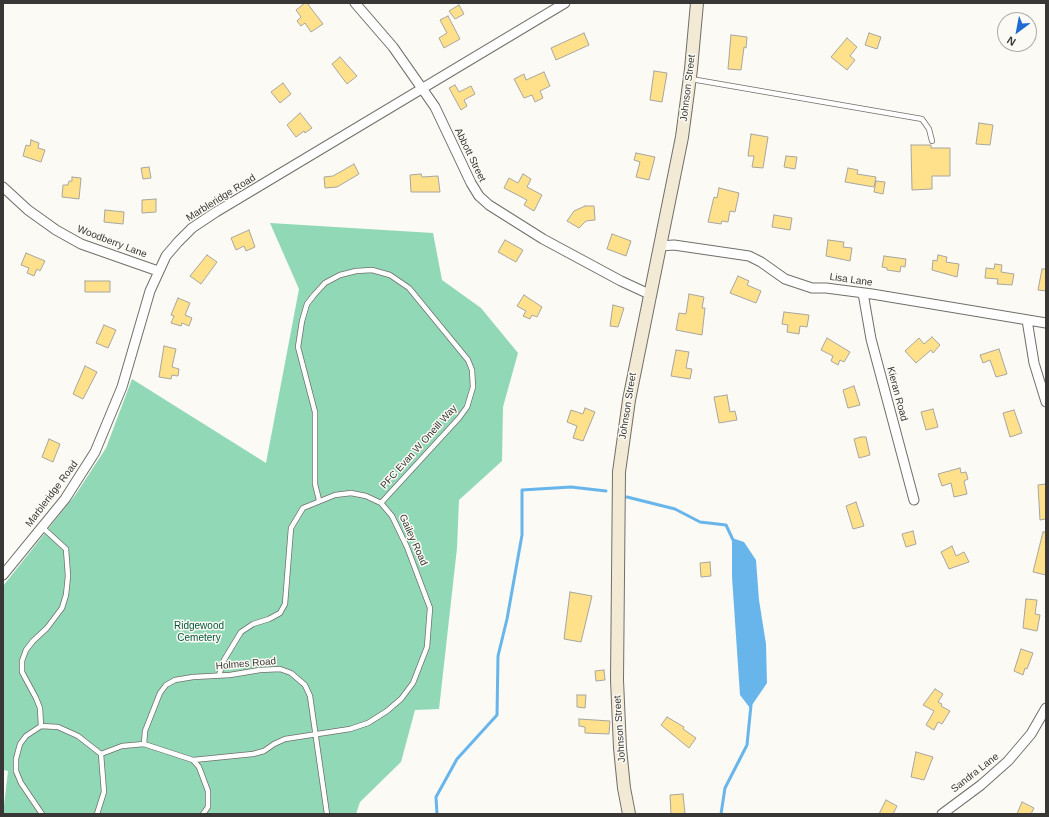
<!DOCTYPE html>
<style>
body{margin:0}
#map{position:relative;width:1049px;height:817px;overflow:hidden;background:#fbfaf4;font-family:Helvetica,sans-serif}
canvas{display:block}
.frame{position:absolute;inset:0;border:4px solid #383735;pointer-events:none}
.north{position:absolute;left:997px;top:12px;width:40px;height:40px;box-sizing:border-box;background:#fbfaf4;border:1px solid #adaca8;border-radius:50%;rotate:212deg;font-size:11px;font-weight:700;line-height:16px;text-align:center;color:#383735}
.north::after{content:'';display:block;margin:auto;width:14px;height:18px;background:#1f6ad5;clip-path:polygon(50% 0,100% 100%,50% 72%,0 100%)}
</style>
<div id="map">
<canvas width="1049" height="817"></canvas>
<div class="frame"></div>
<div class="north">N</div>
</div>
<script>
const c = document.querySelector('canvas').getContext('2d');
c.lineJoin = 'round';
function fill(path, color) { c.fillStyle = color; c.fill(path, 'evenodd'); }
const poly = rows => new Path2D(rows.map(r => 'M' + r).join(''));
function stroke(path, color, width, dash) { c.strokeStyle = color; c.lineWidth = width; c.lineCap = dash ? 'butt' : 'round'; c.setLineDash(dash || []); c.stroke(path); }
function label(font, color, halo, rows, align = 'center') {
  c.font = font + ' Helvetica,sans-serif'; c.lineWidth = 3; c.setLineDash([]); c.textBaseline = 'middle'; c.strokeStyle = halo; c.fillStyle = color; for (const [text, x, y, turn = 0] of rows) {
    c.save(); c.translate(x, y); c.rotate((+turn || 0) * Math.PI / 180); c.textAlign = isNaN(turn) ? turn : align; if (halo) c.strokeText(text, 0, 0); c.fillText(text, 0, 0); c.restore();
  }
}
const green = poly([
 [270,223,433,233,442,280,481,308,518,353,503,407,502,461,459,500,457,548,439,709,415,710,401,762,360,802,356,814,3,814,8,771,3,770,3,586,76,494,106,448,132,379,266,463,299,289]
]);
const water = poly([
 [732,538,744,542,756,560,759,600,766,644,767,683,750,708,740,695,732,577]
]);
const stream = poly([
 [627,497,675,509,700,522,726,525,734,542],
 [437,814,436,797,457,759,497,715,498,656,507,619,522,535,522,490,571,487,606,491],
 [721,814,725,788,747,745,751,705]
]);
const building = poly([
 [305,3,307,3,323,24,311,32,305,23,301,26,297,21,301,17,296,10,305,3],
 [459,5,464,14,455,19,449,11,459,5],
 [448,16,460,39,444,48,439,38,447,33,440,20,448,16],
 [584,33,589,45,556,60,551,48,584,33],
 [869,33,881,37,877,49,865,45,869,33],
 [731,35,747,37,746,48,744,47,741,70,728,69,731,35],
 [847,38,857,47,850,56,855,60,847,70,831,57,847,38],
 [340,57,357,76,347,84,332,64,340,57],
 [654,71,667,73,662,102,650,100,654,71],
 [544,72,550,86,540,91,543,98,535,102,532,95,524,98,514,79,524,74,526,80,544,72],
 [283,83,291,94,280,103,271,92,283,83],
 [455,85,459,92,471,86,475,94,464,100,467,106,461,110,449,88,455,85],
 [300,113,312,128,305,133,304,131,296,137,287,125,300,113],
 [979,123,993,125,990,145,976,144,979,123],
 [751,134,768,137,763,168,752,167,754,156,748,156,751,134],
 [31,140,39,143,38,148,45,150,41,162,23,156,26,145,30,146,31,140],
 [911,145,931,145,931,148,950,148,950,176,932,176,932,189,912,190,911,145],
 [636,153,655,157,649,180,636,177,640,162,634,160,636,153],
 [786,156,797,157,795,169,784,167,786,156],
 [354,164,359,174,337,187,325,188,324,177,333,176,354,164],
 [149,167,151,178,143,179,141,168,149,167],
 [848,168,858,170,857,174,876,177,874,187,845,182,848,168],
 [421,174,422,177,438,176,440,192,411,192,410,175,421,174],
 [523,174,531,179,527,187,542,195,534,211,524,205,527,200,504,188,509,178,518,183,523,174],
 [72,177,81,178,79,199,62,197,63,185,68,185,69,181,72,181,72,177],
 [876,181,885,182,883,194,874,192,876,181],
 [719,188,739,193,735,212,730,211,728,222,722,221,721,224,708,222,714,197,717,198,719,188],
 [156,199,156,212,142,213,142,200,156,199],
 [585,206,594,206,595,220,586,221,579,228,567,221,574,211,585,206],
 [105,210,124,212,123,224,104,222,105,210],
 [774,215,792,218,790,230,772,227,774,215],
 [249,230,255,247,246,251,244,246,236,250,231,238,249,230],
 [612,234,631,241,626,256,607,249,612,234],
 [505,240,523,250,516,262,498,252,505,240],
 [828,240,844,242,843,247,852,248,850,261,826,256,828,240],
 [26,253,45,261,40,271,37,269,34,276,27,273,29,268,21,265,26,253],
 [207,255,217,262,201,284,190,276,207,255],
 [938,255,947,257,946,262,959,264,957,277,932,270,933,260,937,261,938,255],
 [884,256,906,259,905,267,901,266,900,272,887,270,887,268,882,267,884,256],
 [995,264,1002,265,1001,272,1014,274,1012,285,997,284,998,279,985,278,986,268,994,269,995,264],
 [1042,269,1046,269,1046,291,1038,290,1042,269],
 [738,276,749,281,747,285,761,291,756,303,730,293,738,276],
 [85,281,110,281,110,292,85,292,85,281],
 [689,294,704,297,702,308,705,308,702,335,676,330,679,313,686,314,689,294],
 [524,295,542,307,537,317,532,315,530,319,523,316,526,311,517,306,524,295],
 [178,298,190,303,185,315,192,318,189,326,182,323,181,326,171,323,174,316,171,315,178,298],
 [613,305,624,308,618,327,610,326,613,305],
 [784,312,809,315,807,327,800,326,799,334,787,332,788,325,782,324,784,312],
 [104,325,116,330,108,348,96,343,104,325],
 [932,337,940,345,933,353,931,350,916,363,905,351,919,338,924,344,932,337],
 [827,338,850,352,844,362,840,360,838,365,831,361,833,356,821,350,827,338],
 [164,346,176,349,172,367,179,369,178,376,172,375,171,379,159,377,164,346],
 [999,349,1007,374,996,377,990,360,983,363,980,355,999,349],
 [676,350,689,352,686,368,692,369,690,379,671,376,676,350],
 [85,366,97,372,83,399,73,394,85,366],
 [854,386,860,405,848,408,843,390,854,386],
 [727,395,730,412,735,411,737,420,719,423,714,397,727,395],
 [585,408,595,412,583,441,573,438,577,426,567,422,571,410,583,414,585,408],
 [933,409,938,427,926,430,921,412,933,409],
 [1014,410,1022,433,1010,437,1003,413,1014,410],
 [861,437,866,437,870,455,859,458,854,439,861,437],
 [49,439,60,444,53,462,42,457,49,439],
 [960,468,961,473,966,472,968,479,964,481,967,494,954,497,951,483,942,486,938,474,960,468],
 [1046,484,1046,519,1040,520,1038,485,1046,484],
 [856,502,864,526,853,529,846,506,856,502],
 [913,531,916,544,906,547,902,534,913,531],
 [1043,532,1046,532,1046,575,1033,572,1043,532],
 [952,546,956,556,964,552,969,562,949,569,941,552,952,546],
 [710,562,711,576,701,577,700,563,710,562],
 [570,592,592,596,581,642,564,639,570,592],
 [1026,599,1037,600,1035,614,1040,615,1037,631,1023,628,1026,599],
 [1021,649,1033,653,1027,669,1025,668,1023,675,1014,671,1021,649],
 [604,670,605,680,596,681,595,671,604,670],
 [935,689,943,694,938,702,942,704,941,706,950,711,942,724,938,722,934,730,926,725,934,711,923,705,935,689],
 [577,695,586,695,585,708,577,707,577,695],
 [667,717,684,727,683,729,696,738,689,748,661,725,667,717],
 [579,719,610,721,609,734,585,733,585,727,579,726,579,719],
 [916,752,933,757,924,780,911,777,916,752],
 [683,794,685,814,671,814,670,795,683,794],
 [886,800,897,806,893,814,879,814,886,800],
 [1022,802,1034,808,1031,814,1017,814,1022,802]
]);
const lane = poly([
 [691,79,922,119,929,129,932,141],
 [319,500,315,484,315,412,298,347,302,321,307,304,314,295,325,283,340,275,356,271,372,270,390,275,409,288,468,360,472,370,473,387,467,407,459,418,381,503],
 [41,726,40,708,36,698,22,672,22,661,26,650,33,641,47,628,62,608,66,595,68,576,66,549,42,527],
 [144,744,145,731,160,693,166,685,175,680,193,677,230,675,260,670,280,669,291,673,305,685,310,696,327,814],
 [101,754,122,746,144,744,193,760,199,767,208,791,208,807,203,814],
 [193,760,253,754,264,751,274,744,285,739,350,729,368,723,387,711,401,699,413,683,427,647,430,608,407,547,392,516,381,503,366,496,351,493,335,495,303,508,291,528,285,604,280,613,269,619,253,624,241,632,224,660,219,675],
 [42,814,21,783,16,771,16,759,20,744,26,736,41,726,58,727,78,736,101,754],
 [97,814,104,792,101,754]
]);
const street = poly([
 [355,3,393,47,435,107,471,183,479,196,489,205,543,239,621,281,649,294],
 [3,187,28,210,56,230,81,244,158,271],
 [660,246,674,245,749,256,761,262,785,279,812,288,826,288,872,294,1046,323],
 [863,293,871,339,914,500],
 [1027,320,1034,363,1046,402],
 [3,575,65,499,95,452,122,387,150,291,166,256,178,242,192,228,216,212,565,3],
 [942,814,981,785,1008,761,1031,734,1046,708]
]);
const secondary = poly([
 [629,814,624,788,620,748,617,680,619,472,629,400,682,137,691,69,697,3]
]);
const streetNames = [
 ["Johnson Street",688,88,-83],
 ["Abbott Street",470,155,64],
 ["Marbleridge Road",221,198,-32],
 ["Woodberry Lane",112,242,21],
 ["Lisa Lane",851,280,8],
 ["Kieran Road",897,394,75],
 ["Johnson Street",628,406,-81],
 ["PFC Evan W Oneill Way",419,447,-48],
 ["Marbleridge Road",52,494,-53],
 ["Gailey Road",413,540,66],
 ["Holmes Road",246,664,-5],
 ["Johnson Street",620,729,-94],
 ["Sandra Lane",975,773,-38]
];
const parkNames = [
 ["Ridgewood",199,626],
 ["Cemetery",199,638]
];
fill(green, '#91d8b7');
fill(water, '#68b5ec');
stroke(stream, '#68b5ec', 3);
fill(building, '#ffe18b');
stroke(building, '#a7a5a0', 1);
stroke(lane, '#716f6a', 6);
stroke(street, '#716f6a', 11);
stroke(secondary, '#716f6a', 14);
stroke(lane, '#fff', 4.5);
stroke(street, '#fff', 9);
stroke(secondary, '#f3ead6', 12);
label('10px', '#383735', '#fbfaf4', streetNames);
label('10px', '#03563c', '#fbfaf4', parkNames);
</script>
